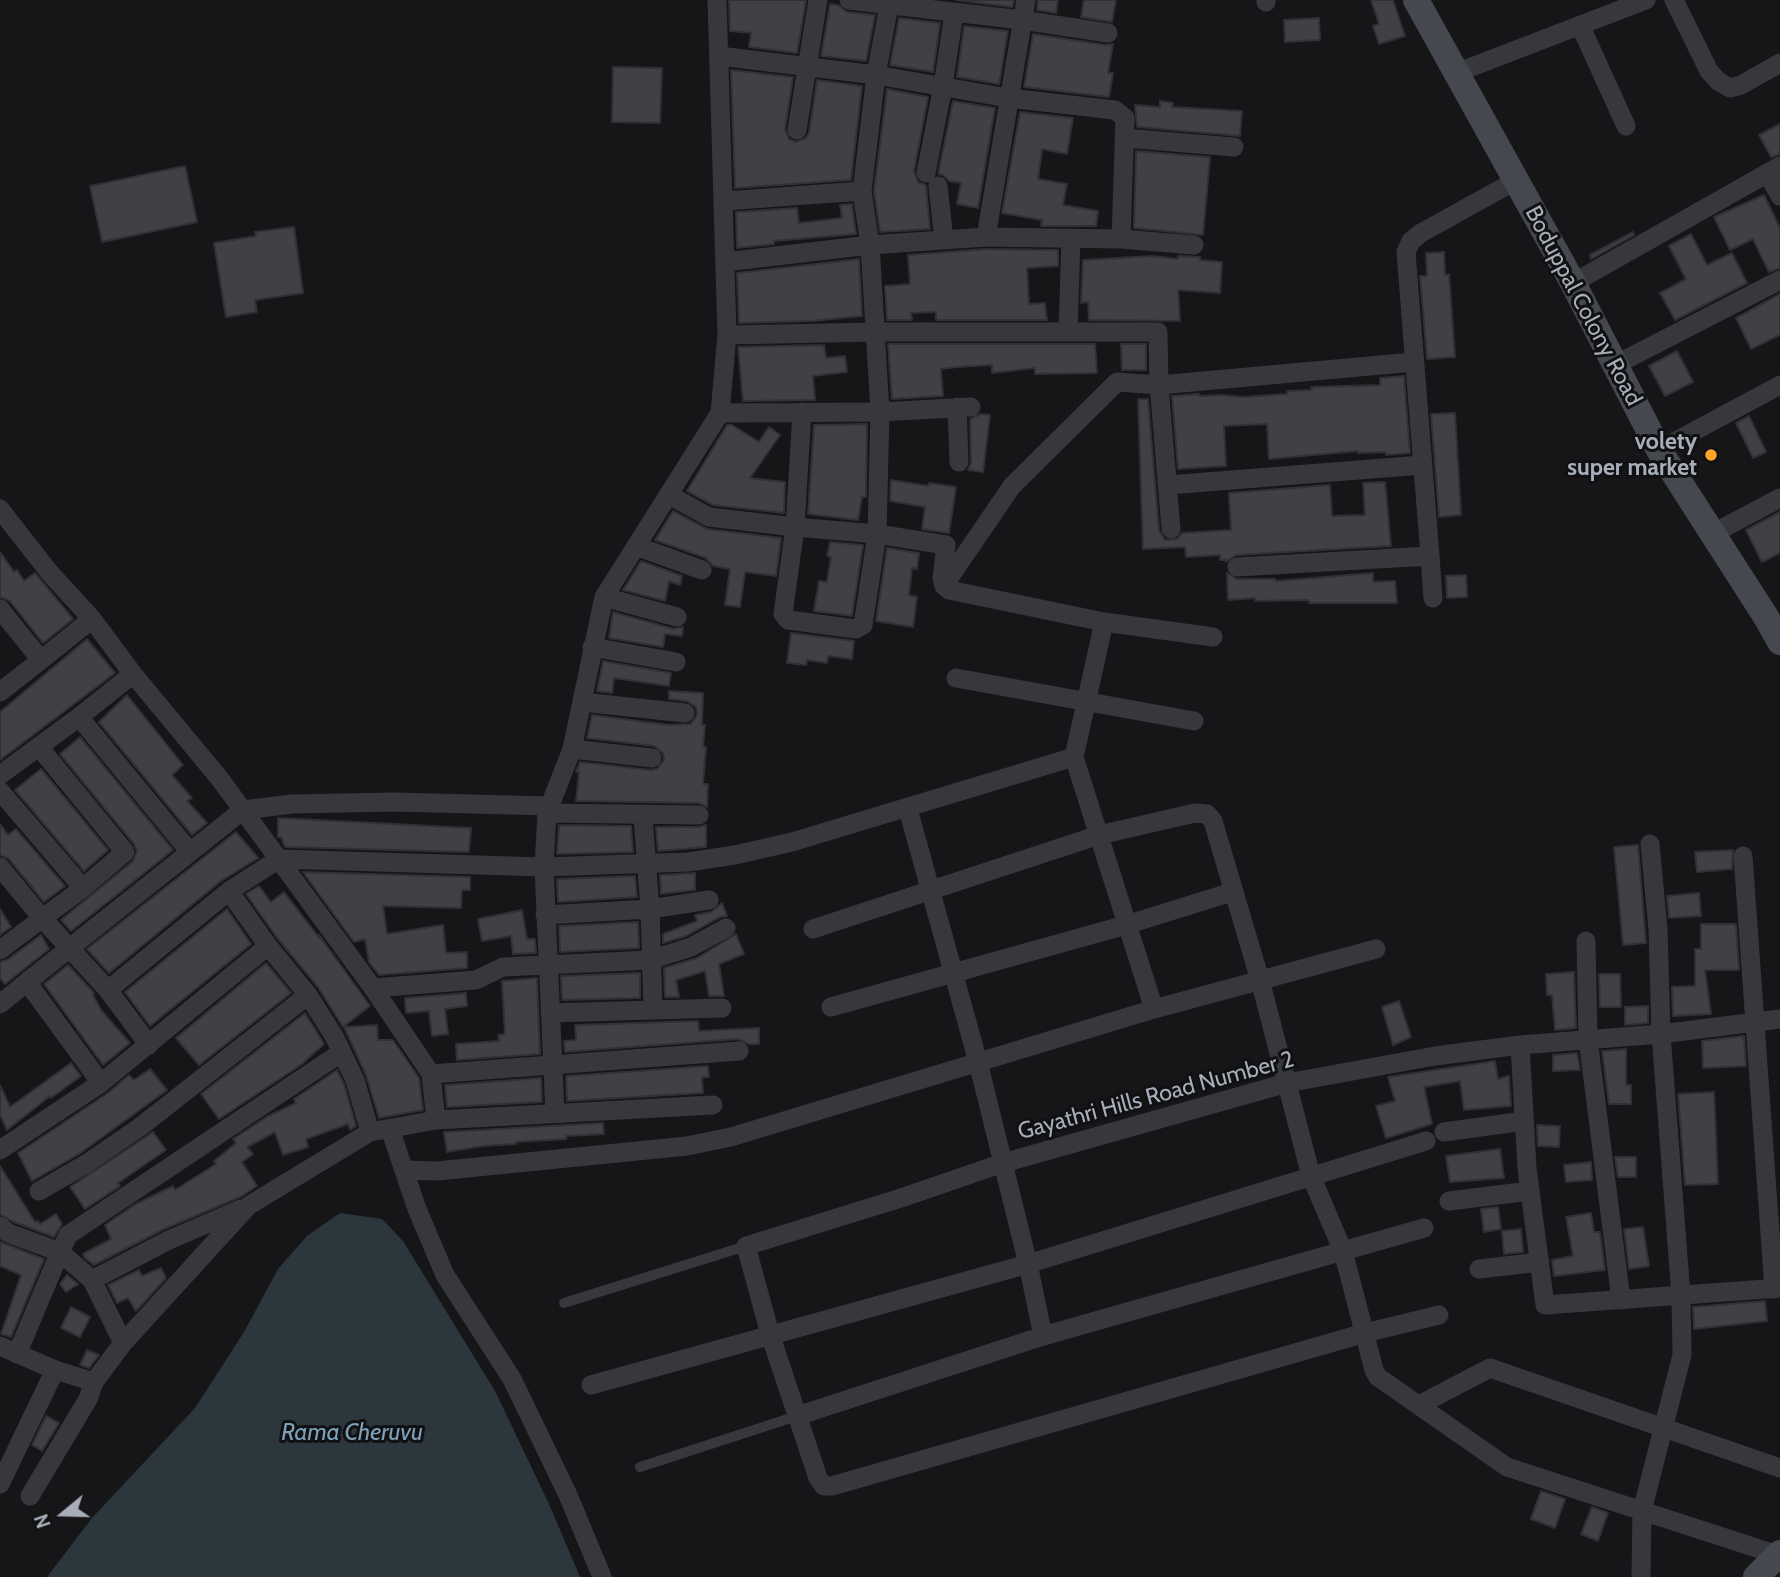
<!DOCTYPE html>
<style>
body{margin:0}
#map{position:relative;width:1780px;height:1577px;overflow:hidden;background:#161618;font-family:Cabin,sans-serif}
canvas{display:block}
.north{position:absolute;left:28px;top:1479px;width:70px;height:70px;-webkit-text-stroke:5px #111113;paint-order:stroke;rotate:251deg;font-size:19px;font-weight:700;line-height:28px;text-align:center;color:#a7aeb9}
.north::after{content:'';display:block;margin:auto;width:24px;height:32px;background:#a7aeb9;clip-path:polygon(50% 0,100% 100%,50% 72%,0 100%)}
</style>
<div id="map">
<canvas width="1780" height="1577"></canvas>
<div class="north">N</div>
</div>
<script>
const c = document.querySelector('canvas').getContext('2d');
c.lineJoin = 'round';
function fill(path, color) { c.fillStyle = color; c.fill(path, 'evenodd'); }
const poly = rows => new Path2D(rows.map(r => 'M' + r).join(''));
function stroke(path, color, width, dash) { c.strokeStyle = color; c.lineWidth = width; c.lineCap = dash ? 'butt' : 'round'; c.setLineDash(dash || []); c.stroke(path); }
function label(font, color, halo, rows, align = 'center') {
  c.font = font + ' Cabin,sans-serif'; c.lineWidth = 6; c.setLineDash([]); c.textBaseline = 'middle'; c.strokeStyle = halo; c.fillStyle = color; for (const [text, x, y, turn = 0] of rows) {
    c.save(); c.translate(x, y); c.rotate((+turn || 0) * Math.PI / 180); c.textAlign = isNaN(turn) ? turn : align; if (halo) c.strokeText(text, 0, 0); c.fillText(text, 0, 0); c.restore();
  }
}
const water = poly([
 [340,1213,382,1219,403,1241,495,1391,549,1504,580,1577,47,1577,92,1518,195,1408,244,1332,278,1269,307,1236]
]);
const building = poly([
 [729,0,806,0,797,53,749,47,751,33,730,31,729,0],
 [956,0,1014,0,1012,7,956,0],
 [1038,0,1058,0,1056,13,1037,10,1038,0],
 [1084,0,1116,0,1112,22,1081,17,1084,0],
 [1371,0,1393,0,1405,36,1379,44,1373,26,1379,24,1371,0],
 [830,4,838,5,847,12,875,15,866,61,821,56,830,4],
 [899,18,940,23,933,72,890,65,899,18],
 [1319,18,1320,40,1285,42,1284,20,1319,18],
 [964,26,1008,31,999,84,957,77,964,26],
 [1033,34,1106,45,1113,44,1108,73,1113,73,1109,97,1024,87,1033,34],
 [613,67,662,68,660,123,612,122,613,67],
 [731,70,793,77,785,129,789,139,796,142,806,138,809,133,817,80,862,86,851,180,735,188,731,70],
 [887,89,928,97,914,171,918,182,926,185,930,229,880,232,874,191,887,89],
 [953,101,995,108,978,208,957,204,961,183,949,181,943,175,938,174,953,101],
 [1160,101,1173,103,1172,107,1242,111,1240,136,1137,127,1135,105,1160,107,1160,101],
 [1020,112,1073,118,1067,154,1042,149,1038,179,1067,184,1063,205,1098,211,1096,226,1041,226,1042,220,1002,213,1020,112],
 [1780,124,1780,154,1771,157,1759,135,1780,124],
 [1136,151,1210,157,1203,235,1134,228,1136,151],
 [185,166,197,222,102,242,90,186,185,166],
 [1764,195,1780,228,1780,268,1769,272,1753,239,1730,250,1714,217,1764,195],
 [852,204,856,234,774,241,774,244,737,248,736,212,797,208,799,223,842,218,840,205,852,204],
 [294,227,303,293,255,300,257,312,226,317,214,243,256,236,255,232,294,227],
 [1633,232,1634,235,1591,259,1590,255,1633,232],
 [1691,234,1707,265,1732,253,1747,283,1675,320,1660,293,1686,279,1669,246,1691,234],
 [986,249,1058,250,1058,266,1027,268,1029,304,1045,303,1047,320,936,320,936,312,911,313,912,320,887,320,885,286,910,284,908,255,986,249],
 [1444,252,1445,275,1449,274,1455,357,1427,359,1420,276,1427,276,1426,253,1444,252],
 [1153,256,1178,259,1178,256,1200,257,1200,260,1222,262,1220,293,1178,290,1180,321,1089,320,1088,302,1081,303,1083,260,1153,256],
 [859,259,862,316,812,321,739,323,737,273,859,259],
 [1780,294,1780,335,1751,349,1736,318,1780,294],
 [888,344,1095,344,1097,373,1035,374,1035,368,992,373,992,365,957,367,941,369,943,396,892,399,888,344],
 [1121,344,1146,344,1146,370,1122,370,1121,344],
 [824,345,826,358,845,356,847,372,813,376,815,400,743,401,738,347,824,345],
 [1677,351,1693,382,1665,396,1649,366,1677,351],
 [1404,376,1410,453,1386,455,1386,452,1358,453,1358,451,1269,459,1267,424,1224,426,1226,466,1178,469,1172,396,1199,394,1200,396,1222,395,1242,397,1287,394,1287,391,1312,390,1311,387,1380,385,1380,378,1404,376],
 [1138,399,1148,399,1159,530,1165,540,1177,539,1182,533,1231,530,1229,493,1330,485,1332,516,1365,515,1363,483,1385,482,1391,546,1236,555,1226,562,1226,560,1220,560,1220,555,1186,557,1185,547,1143,549,1138,399],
 [1455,413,1461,515,1439,517,1431,414,1455,413],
 [981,414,990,415,983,472,968,470,971,462,970,419,981,414],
 [1749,416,1766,452,1753,458,1736,423,1749,416],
 [867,424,866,497,862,497,858,520,808,514,814,425,867,424],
 [727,425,732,425,759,442,769,427,780,435,750,478,785,482,784,513,713,505,687,491,727,425],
 [891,480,928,486,929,483,956,487,949,533,922,529,925,507,890,501,891,480],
 [673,511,707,529,781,538,776,576,745,572,740,607,725,605,730,569,713,566,706,558,655,540,673,511],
 [1780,512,1780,553,1762,562,1746,530,1780,512],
 [830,542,863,545,852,616,814,611,819,581,827,582,831,557,827,556,830,542],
 [887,548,919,553,917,569,912,568,909,595,917,597,913,627,876,621,887,548],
 [0,552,14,572,17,570,24,581,35,573,73,619,43,643,10,601,0,597,0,552],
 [641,561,682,576,680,585,669,581,665,601,623,590,641,561],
 [1227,573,1237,579,1275,579,1276,581,1373,573,1373,582,1395,581,1397,603,1309,603,1309,600,1255,601,1255,598,1228,600,1227,573],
 [1466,575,1467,597,1447,598,1446,576,1466,575],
 [613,612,674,629,683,627,682,636,665,634,663,647,609,638,613,612],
 [791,633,854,641,852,659,828,656,827,663,807,660,806,665,787,663,791,633],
 [87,639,115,673,0,760,0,712,87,639],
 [603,661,671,673,669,686,614,678,612,693,597,691,603,661],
 [669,691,703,693,702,725,705,725,703,747,706,747,703,784,708,784,707,807,699,803,576,801,579,772,576,772,580,762,651,770,657,769,664,760,663,753,654,746,587,738,592,715,669,725,691,724,697,715,696,707,687,701,669,699,669,691],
 [127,695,183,765,172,775,192,798,187,801,207,823,192,835,99,722,127,695],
 [80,737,173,850,71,931,61,920,133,861,137,851,134,844,60,754,80,737],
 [41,769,108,850,84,871,15,790,41,769],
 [278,818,471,828,469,852,285,847,281,837,278,837,278,818],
 [0,824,8,835,16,829,65,886,44,902,9,859,0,855,0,824],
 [559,825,631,826,633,852,557,854,559,825],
 [706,825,706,847,658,851,656,827,699,827,706,825],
 [236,832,258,858,221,881,109,973,87,949,236,832],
 [1638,845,1646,943,1623,945,1614,847,1638,845],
 [1733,850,1732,869,1697,872,1695,852,1733,850],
 [303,872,470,877,470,890,462,890,461,908,383,906,387,934,443,925,446,953,467,952,467,968,379,975,369,962,365,939,354,942,303,872],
 [695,873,695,890,661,894,660,875,695,873],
 [635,876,637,897,558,902,557,879,635,876],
 [259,886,271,902,284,892,320,939,319,935,370,1006,343,1027,318,987,278,939,246,894,259,886],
 [1699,893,1701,916,1669,918,1667,896,1699,893],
 [722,903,727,916,720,917,686,936,663,943,663,934,697,921,695,915,711,912,722,903],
 [0,909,11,927,0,935,0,909],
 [227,909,251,944,150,1026,125,992,227,909],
 [522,910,527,939,535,939,536,953,513,954,511,936,482,941,478,919,522,910],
 [638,922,639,948,560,952,559,926,638,922],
 [1701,924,1736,924,1739,970,1705,970,1711,1014,1673,1016,1672,987,1695,986,1695,949,1701,949,1701,924],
 [736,934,744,954,719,964,724,996,709,996,705,971,676,980,679,997,665,997,664,968,697,958,736,934],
 [41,935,49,949,5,984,0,978,0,962,7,960,41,935],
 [266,963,291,993,199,1065,176,1038,266,963],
 [68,965,94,993,93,995,101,1010,130,1043,103,1065,44,984,68,965],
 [1574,972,1576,1028,1555,1030,1552,995,1547,995,1546,974,1574,972],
 [640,973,640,998,562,1000,561,976,640,973],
 [1599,974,1620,974,1621,1007,1600,1007,1599,974],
 [537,978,540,1054,457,1060,456,1044,499,1041,498,1035,505,1034,502,981,537,978],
 [466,993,467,1006,445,1009,448,1034,432,1036,429,1011,406,1013,405,998,466,993],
 [1399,1001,1411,1037,1393,1045,1382,1007,1399,1001],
 [1648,1006,1648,1023,1625,1025,1625,1007,1648,1006],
 [305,1013,324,1044,302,1064,219,1119,201,1094,305,1013],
 [698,1021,699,1031,759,1028,759,1044,749,1044,738,1039,565,1052,564,1041,576,1040,575,1025,698,1021],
 [377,1025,378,1040,393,1040,419,1078,423,1110,379,1118,366,1075,344,1027,377,1025],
 [1744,1036,1746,1066,1703,1068,1702,1041,1744,1036],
 [1626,1049,1626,1085,1631,1085,1631,1104,1609,1104,1602,1051,1626,1049],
 [1577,1053,1580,1070,1553,1071,1553,1055,1577,1053],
 [1495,1061,1498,1079,1509,1076,1511,1106,1464,1110,1460,1081,1424,1087,1432,1124,1386,1138,1376,1106,1395,1101,1388,1077,1495,1061],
 [71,1063,81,1076,51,1098,50,1096,7,1130,0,1115,0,1085,10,1107,71,1063],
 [708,1066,709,1077,702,1077,703,1093,567,1101,566,1076,708,1066],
 [150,1069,167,1090,79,1154,32,1181,18,1153,108,1093,129,1075,134,1080,150,1069],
 [337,1070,344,1084,356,1126,350,1130,348,1124,306,1139,308,1147,283,1155,275,1132,247,1147,253,1154,242,1162,257,1186,240,1197,164,1229,94,1265,85,1258,83,1254,111,1239,105,1225,134,1205,173,1186,175,1190,216,1164,214,1161,236,1143,233,1139,268,1116,296,1103,294,1099,337,1070],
 [541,1078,542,1102,447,1107,445,1085,541,1078],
 [1714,1092,1718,1184,1685,1185,1678,1094,1714,1092],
 [603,1123,604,1134,566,1136,566,1139,516,1142,516,1144,483,1146,447,1152,444,1132,603,1123],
 [1537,1125,1560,1126,1559,1147,1538,1146,1537,1125],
 [153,1132,166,1150,118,1183,120,1186,85,1209,70,1187,153,1132],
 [1500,1149,1504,1178,1450,1182,1446,1156,1500,1149],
 [1615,1157,1636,1157,1636,1177,1618,1177,1615,1157],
 [1591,1162,1592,1180,1566,1182,1564,1165,1591,1162],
 [0,1166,35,1222,38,1221,40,1224,56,1214,62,1224,54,1237,14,1222,0,1214,0,1166],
 [1498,1207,1501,1229,1484,1232,1481,1209,1498,1207],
 [1591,1213,1594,1232,1600,1232,1605,1270,1554,1276,1552,1260,1573,1256,1566,1217,1591,1213],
 [1643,1227,1649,1266,1629,1269,1624,1229,1643,1227],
 [1521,1229,1523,1252,1504,1254,1502,1231,1521,1229],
 [0,1242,44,1259,11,1337,1,1334,21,1275,0,1266,0,1242],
 [161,1268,166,1278,136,1311,128,1298,117,1303,108,1285,139,1270,142,1276,161,1268],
 [67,1275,78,1284,66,1292,60,1284,67,1275],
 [1765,1301,1767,1321,1694,1329,1693,1307,1765,1301],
 [71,1307,90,1317,80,1337,61,1328,71,1307],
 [87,1350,99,1355,89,1368,80,1365,87,1350],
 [46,1416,59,1423,42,1451,32,1445,46,1416],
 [1541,1491,1565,1499,1555,1528,1531,1519,1541,1491],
 [1592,1507,1608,1513,1598,1541,1581,1534,1592,1507]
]);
const lane = poly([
 [564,1303,746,1246],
 [640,1467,797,1416]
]);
const street = poly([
 [849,0,1022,20,1108,33],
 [1266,0,1266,2],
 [1674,0,1709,71,1718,81,1730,88,1741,85,1780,63],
 [1580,25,1626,126],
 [719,56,876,75,1008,98,1115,110,1125,118,1121,239],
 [1456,73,1646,0],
 [797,130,818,0],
 [1124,138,1234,147],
 [926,173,943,86,954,13],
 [1767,173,1780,196],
 [938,186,944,240],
 [724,201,862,191],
 [986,237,1026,0],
 [725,262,870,245,986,237,1121,239,1194,245],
 [1573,283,1780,166],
 [1068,332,1071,238],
 [727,335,877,332,1158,332,1159,385,1171,529],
 [1615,365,1780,280],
 [957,407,959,462],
 [802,412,795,527,783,614,788,620,856,629,863,625,877,534,880,412,870,245,862,191,876,75,890,0],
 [720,413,880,412,971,407],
 [1659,450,1780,385],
 [1168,485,1422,465],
 [669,495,709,517,795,527,877,534,946,545,942,578,944,586,949,590,1104,622,1213,637],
 [0,509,50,573,92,619,133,674,220,779,373,988,431,1074,436,1120],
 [1712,534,1780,498],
 [636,546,702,570],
 [1430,556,1433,598],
 [1237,567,1430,556,1406,252,1411,241,1421,233,1515,181],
 [945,584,1012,486,1117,382,1159,385,1414,362],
 [604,597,677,617],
 [0,609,41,660,92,619],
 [592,647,676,662],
 [956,678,1194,721],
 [0,692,41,660],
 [582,702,685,713],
 [79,717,190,852],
 [572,749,652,758],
 [1074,757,1104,622],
 [0,775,79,717,133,674],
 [0,791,83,888],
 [908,809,978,1062,1028,1264,1043,1336],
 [547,813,699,815],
 [643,816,650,909,653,1010],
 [1743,856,1774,1289],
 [0,867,42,918,108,990,149,1045],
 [229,891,268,946,308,995,334,1036,355,1080,370,1132],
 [545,915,650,909,709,900],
 [813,929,1099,835,1195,813,1207,814,1213,821,1260,980,1311,1176,1343,1251,1374,1370,1378,1377,1507,1467,1778,1555],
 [1586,941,1588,1039,1621,1300],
 [0,950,83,888,125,852,39,747],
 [373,988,476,980,503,967,650,960,691,947,726,928],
 [108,990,229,891,279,859,544,867,688,862,735,855,792,842,1074,757,1154,1009,731,1137,687,1146,437,1171,404,1170],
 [0,1004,27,982],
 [831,1007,1126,925,1232,892],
 [1154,1009,1376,949],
 [550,1013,722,1008],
 [1520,1045,1527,1168,1545,1305,1780,1288],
 [431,1074,739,1051],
 [101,1083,27,982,243,810,292,804,394,802,550,806],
 [555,1113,544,867,547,813,572,749,604,597,720,413,727,335,717,0],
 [390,1129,417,1209,445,1275,512,1379,568,1495,602,1577],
 [1444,1132,1524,1121],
 [0,1150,101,1083,268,946],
 [39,1191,86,1164,140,1127,308,995],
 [1449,1201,1530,1191],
 [0,1226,8,1233,60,1252,68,1235,342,1052],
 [1479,1269,1540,1262],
 [92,1280,123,1343],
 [1439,1315,1365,1333,832,1486,824,1486,818,1478,770,1334,746,1246,901,1198,1003,1163,1287,1083,1435,1056,1520,1045,1661,1034,1780,1019],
 [0,1346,55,1370],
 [17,1354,60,1252,92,1280,169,1240,241,1209],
 [591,1385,1028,1264,1426,1141],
 [1419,1405,1490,1368,1780,1468],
 [797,1416,1043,1336,1424,1228],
 [0,1484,55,1370,94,1382,123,1343,248,1206,370,1132,436,1120,713,1105],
 [30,1496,88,1399,94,1382],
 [1641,1577,1642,1511,1682,1355,1681,1296,1661,1034,1658,929,1650,844]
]);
const secondary = poly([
 [1416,0,1573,283,1659,450,1766,617,1780,642],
 [1756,1577,1780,1553]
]);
const markers = [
 [1711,455,7,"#ffa628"]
];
const streetNames = [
 ["Boduppal Colony Road",1583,306,62],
 ["Gayathri Hills Road Number 2",1156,1096,-15]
];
const poiNames = [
 ["volety",1697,442],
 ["super market",1697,468]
];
const waterNames = [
 ["Rama Cheruvu",352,1433]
];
fill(water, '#2b373d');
fill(building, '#404145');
stroke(building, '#303035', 2);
stroke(lane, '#37383e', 10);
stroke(street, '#37383e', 19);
stroke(secondary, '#45484e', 26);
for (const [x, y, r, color] of markers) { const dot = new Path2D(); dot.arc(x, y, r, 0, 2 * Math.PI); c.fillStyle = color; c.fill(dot); stroke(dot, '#111113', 2.5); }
label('23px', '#a7aeb9', '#111113', streetNames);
label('bold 23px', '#a7aeb9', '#111113', poiNames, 'right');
label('italic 24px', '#7ca0b7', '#111113', waterNames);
</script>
